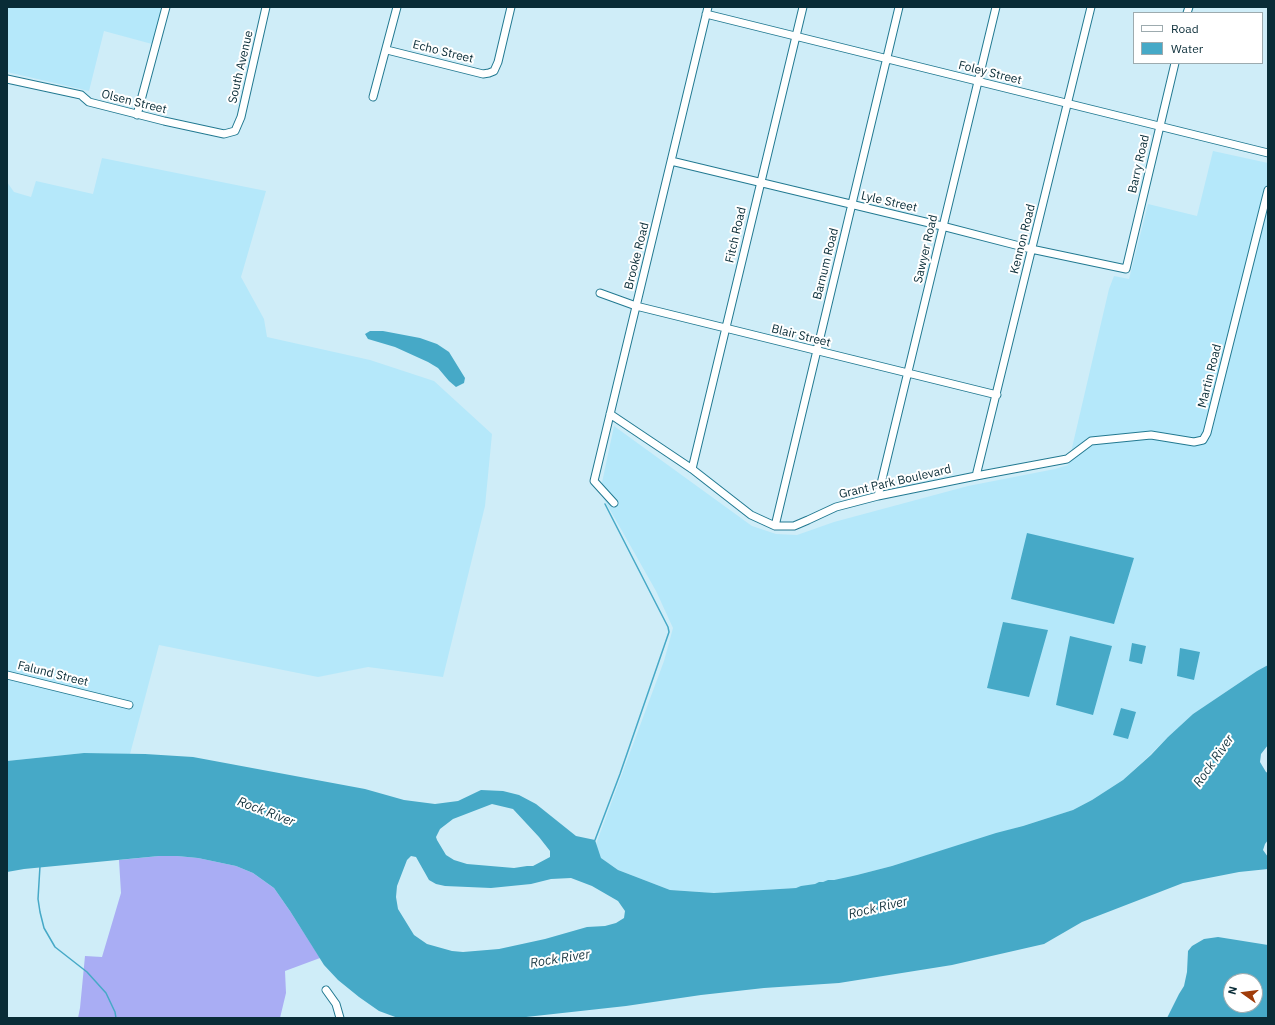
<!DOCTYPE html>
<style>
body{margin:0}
#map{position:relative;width:1275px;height:1025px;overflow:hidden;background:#cfedf8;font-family:"IBM Plex Sans",sans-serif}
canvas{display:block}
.frame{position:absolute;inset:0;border:8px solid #092c37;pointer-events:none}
.legend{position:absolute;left:1133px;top:12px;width:130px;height:52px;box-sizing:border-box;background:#fff;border:1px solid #9dabaf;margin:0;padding:5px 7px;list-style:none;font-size:12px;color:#092c37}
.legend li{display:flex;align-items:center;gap:8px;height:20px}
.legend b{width:20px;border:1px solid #9dabaf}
.north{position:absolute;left:1223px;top:973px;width:40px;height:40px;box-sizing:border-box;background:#fff;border:1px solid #9dabaf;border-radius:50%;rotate:284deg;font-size:11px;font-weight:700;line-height:16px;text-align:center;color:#092c37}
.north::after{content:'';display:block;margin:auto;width:14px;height:18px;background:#a03c0a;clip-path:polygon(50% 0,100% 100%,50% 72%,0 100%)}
</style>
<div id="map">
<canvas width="1275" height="1025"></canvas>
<div class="frame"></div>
<ul class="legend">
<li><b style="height:5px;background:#fff"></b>Road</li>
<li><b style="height:11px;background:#46a9c7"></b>Water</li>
</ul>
<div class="north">N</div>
</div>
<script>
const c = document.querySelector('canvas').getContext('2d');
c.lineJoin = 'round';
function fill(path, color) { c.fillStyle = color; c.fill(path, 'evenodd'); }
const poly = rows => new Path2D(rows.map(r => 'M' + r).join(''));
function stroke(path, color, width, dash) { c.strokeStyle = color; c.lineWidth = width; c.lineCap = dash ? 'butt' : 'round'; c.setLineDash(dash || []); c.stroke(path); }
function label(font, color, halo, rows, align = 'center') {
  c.font = font + ' "IBM Plex Sans",sans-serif'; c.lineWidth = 4; c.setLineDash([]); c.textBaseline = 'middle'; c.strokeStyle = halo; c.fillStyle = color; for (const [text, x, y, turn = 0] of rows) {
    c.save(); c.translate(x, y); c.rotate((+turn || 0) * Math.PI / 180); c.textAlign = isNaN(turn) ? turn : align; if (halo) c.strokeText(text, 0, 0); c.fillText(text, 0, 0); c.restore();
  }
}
const built = poly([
 [7,7,162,7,152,44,104,31,89,91,7,72],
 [1213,151,1268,163,1268,665,1257,671,1193,714,1168,737,1149,756,1123,780,1092,800,1073,810,1058,815,892,866,857,875,834,880,828,880,823,882,819,882,815,884,796,888,714,893,670,890,618,870,601,858,596,844,664,661,673,628,656,591,600,492,614,426,752,526,776,534,797,535,834,522,968,486,1055,469,1068,465,1109,289,1114,276,1129,279,1148,204,1197,216],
 [102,158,266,191,241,277,264,319,267,337,370,360,434,381,492,434,485,506,443,677,368,667,318,677,159,645,130,754,84,753,7,761,7,182,14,192,31,197,36,181,93,194]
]);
const forest = poly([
 [159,856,177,856,198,858,236,866,253,873,274,888,290,911,320,958,285,971,286,993,280,1018,78,1018,80,1008,85,956,102,957,121,893,119,860]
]);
const water = poly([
 [370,331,383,331,420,338,437,344,449,352,465,378,464,383,456,387,449,381,438,368,428,362,395,347,368,339,365,334],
 [1027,533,1134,558,1114,624,1011,599],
 [1003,622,1048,630,1029,697,987,688],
 [1070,636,1112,646,1093,715,1056,705],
 [1132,643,1146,646,1142,664,1129,661],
 [1180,648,1200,652,1194,680,1177,676],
 [1268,665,1268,745,1261,754,1260,762,1266,772,1268,773,1268,840,1265,844,1263,850,1268,857,1268,869,1239,872,1183,883,1082,922,1044,944,952,965,883,976,839,983,764,988,701,995,626,1006,517,1018,398,1018,379,1011,359,997,338,980,324,965,290,911,274,888,253,873,236,866,198,858,177,856,159,856,24,869,7,872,7,761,84,753,145,754,193,757,365,789,404,800,435,804,458,801,481,790,503,791,519,795,536,804,576,836,595,840,601,858,618,870,670,890,714,893,796,888,801,886,815,884,819,882,823,882,828,880,834,880,857,875,892,866,996,833,1023,826,1073,810,1092,800,1123,780,1151,755,1168,737,1193,714,1257,671],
 [492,804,513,809,539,837,550,851,550,857,533,866,527,866,514,868,467,864,454,860,446,855,437,840,436,837,440,829,453,819],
 [411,856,416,857,429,880,436,884,445,886,491,888,531,884,551,879,571,878,592,886,618,901,625,911,624,918,616,923,605,926,587,927,545,939,499,949,463,952,452,951,427,944,414,935,398,909,396,897,397,886,407,860],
 [1121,708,1136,712,1128,739,1113,735],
 [1218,937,1268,945,1268,1018,1167,1018,1179,994,1184,986,1187,972,1188,951,1192,946,1204,939],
 [1231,981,1255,981,1255,1005,1231,1005]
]);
const stream = poly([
 [595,840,620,774,669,632,668,627,605,504],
 [40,866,38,899,40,912,44,928,55,947,87,972,106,993,115,1012,116,1018]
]);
const street = poly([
 [1187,13,1189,7],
 [706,14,1268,153],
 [387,50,483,74,489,73,494,71,498,62,511,7],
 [7,79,81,95,89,102,164,121,224,134,235,131,241,117,266,7],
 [373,97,397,7],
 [137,115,166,7],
 [671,161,942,226,1031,249,1126,269,1175,63],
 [600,293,636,306,997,395],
 [610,414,692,469,751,515,775,526,794,526,808,520,836,507,878,496,976,476,1067,459,1091,441,1151,435,1194,442,1203,440,1207,433,1268,190],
 [692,469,803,7],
 [976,476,1091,7],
 [878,496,996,7],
 [614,503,594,481,671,161,708,7],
 [775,526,899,7],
 [7,675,129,705],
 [326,990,336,1004,340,1018]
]);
const streetNames = [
 ["Echo Street",443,52,14],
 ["South Avenue",241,67,-77],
 ["Foley Street",990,73,14],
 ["Olsen Street",134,102,14],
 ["Barry Road",1139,164,-77],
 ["Lyle Street",889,202,13],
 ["Fitch Road",736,235,-77],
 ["Kennon Road",1023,239,-76],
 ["Sawyer Road",926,249,-77],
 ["Brooke Road",637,256,-76],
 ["Barnum Road",826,264,-76],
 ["Blair Street",801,336,14],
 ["Martin Road",1210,376,-76],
 ["Grant Park Boulevard",895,482,-13],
 ["Falund Street",53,674,14]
];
const waterNames = [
 ["Rock River",1214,761,-55],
 ["Rock River",266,812,21],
 ["Rock River",878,908,-13],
 ["Rock River",560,959,-9]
];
fill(built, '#b5e8fa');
fill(forest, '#a9adf4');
fill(water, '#46a9c7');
stroke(stream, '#46a9c7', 1.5);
stroke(street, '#227991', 9);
stroke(street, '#fff', 7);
label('12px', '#092c37', '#fff', streetNames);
label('italic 13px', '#193741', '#fff', waterNames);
</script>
